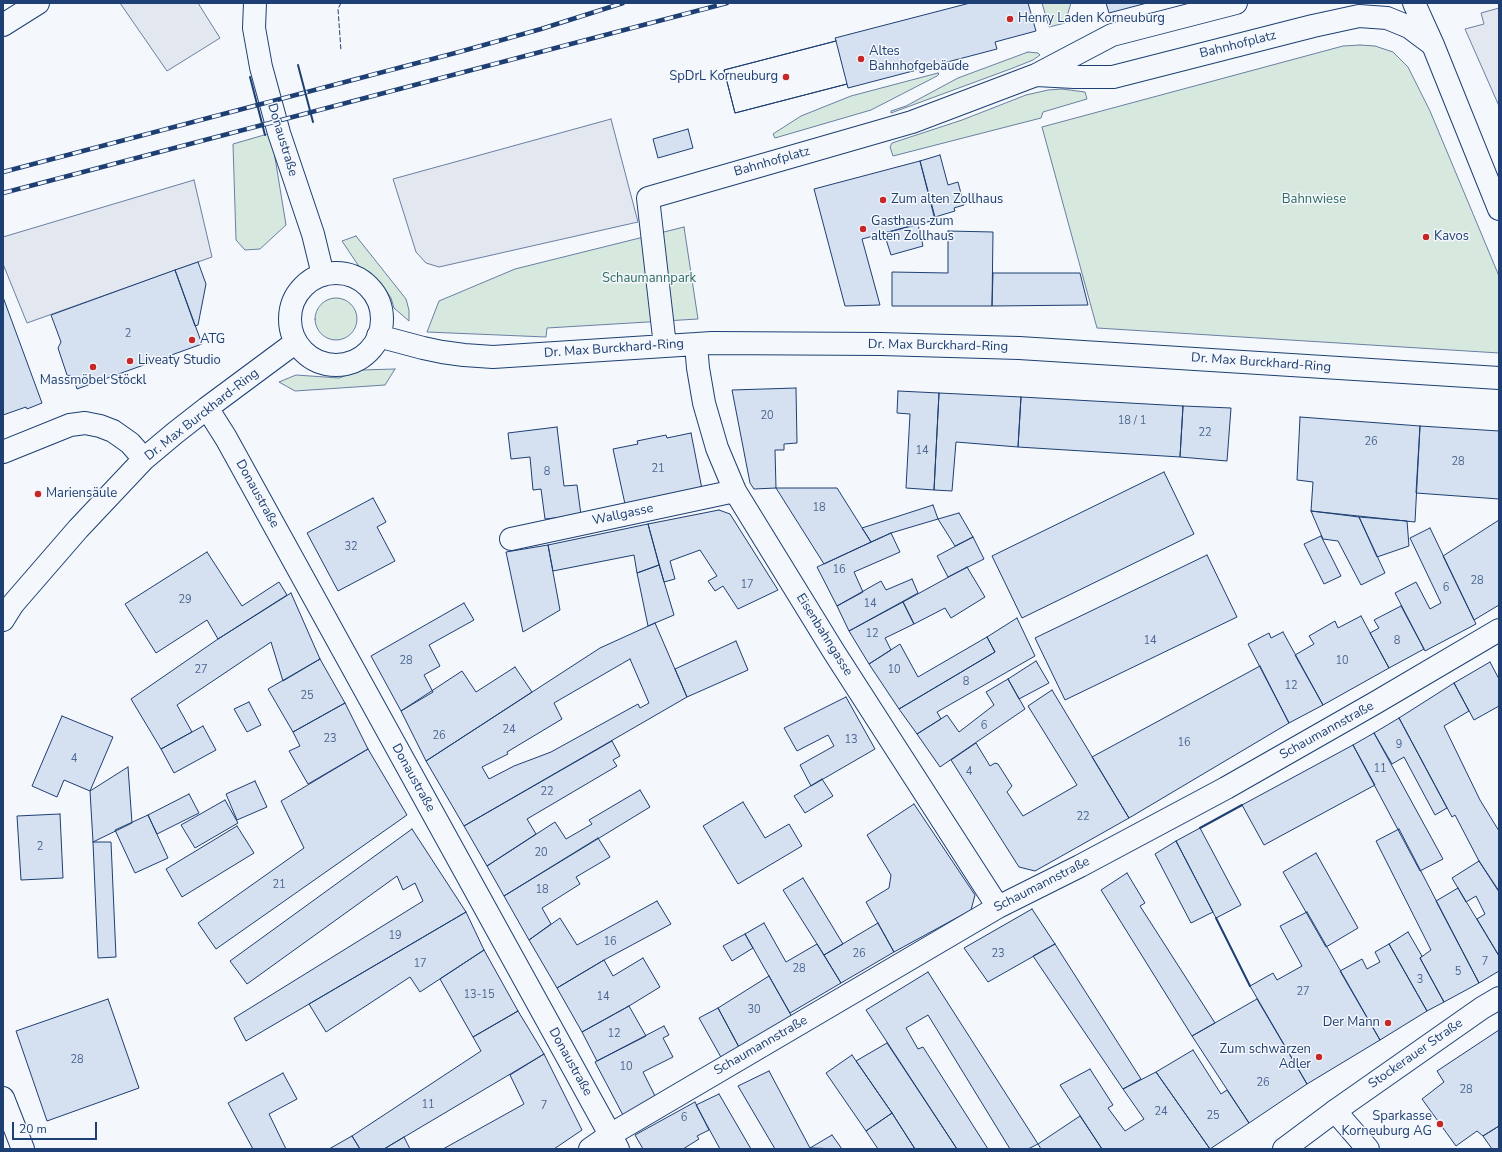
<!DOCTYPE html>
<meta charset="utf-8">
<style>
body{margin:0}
#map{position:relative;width:1502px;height:1152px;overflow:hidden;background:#f4f7fb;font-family:"Nunito Sans",sans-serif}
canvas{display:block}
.frame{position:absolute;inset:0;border:4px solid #1d3f73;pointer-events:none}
.scale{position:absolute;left:12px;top:1122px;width:85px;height:18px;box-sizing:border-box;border:2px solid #1d3f73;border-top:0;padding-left:5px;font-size:12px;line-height:14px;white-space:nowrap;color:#1d3f73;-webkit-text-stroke:3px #f4f7fb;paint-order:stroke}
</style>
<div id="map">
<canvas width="1502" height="1152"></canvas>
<div class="frame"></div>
<div class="scale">20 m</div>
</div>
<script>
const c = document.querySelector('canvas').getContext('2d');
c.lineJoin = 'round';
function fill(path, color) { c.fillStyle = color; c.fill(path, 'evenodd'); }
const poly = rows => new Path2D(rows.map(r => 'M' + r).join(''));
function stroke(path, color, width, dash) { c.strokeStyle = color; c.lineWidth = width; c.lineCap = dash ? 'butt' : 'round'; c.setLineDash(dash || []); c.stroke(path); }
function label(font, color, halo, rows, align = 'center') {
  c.font = font + ' "Nunito Sans",sans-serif'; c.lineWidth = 3; c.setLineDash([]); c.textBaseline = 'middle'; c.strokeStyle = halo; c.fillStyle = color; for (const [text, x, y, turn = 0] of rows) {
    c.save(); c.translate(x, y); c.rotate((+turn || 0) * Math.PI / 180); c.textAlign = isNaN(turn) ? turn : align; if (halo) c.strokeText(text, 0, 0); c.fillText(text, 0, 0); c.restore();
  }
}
const green = poly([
 [1042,3,1071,3,1065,23,1049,27,1042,3],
 [1360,45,1375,46,1393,52,1408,67,1430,111,1499,276,1499,353,1097,328,1042,127,1343,46,1360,45],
 [1028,52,1038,53,1040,55,1033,60,1013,68,891,113,891,111,906,106,958,78,1028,52],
 [938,73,939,74,937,76,871,110,775,138,773,134,801,116,851,96,938,73],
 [1062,89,1085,92,1087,99,1043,112,1041,118,893,156,890,147,892,143,962,120,1026,95,1048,90,1062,89],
 [271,133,286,225,260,249,245,250,236,240,233,144,271,133],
 [684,227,698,319,547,328,546,337,427,332,439,301,515,269,684,227],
 [356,236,406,299,409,310,409,321,394,308,391,298,381,283,371,273,360,268,342,241,356,236],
 '315 319a21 21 0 1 1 42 0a21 21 0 1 1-42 0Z',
 [395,369,385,385,295,391,279,382,296,375,339,378,361,370,395,369]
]);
const parking = poly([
 [120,3,198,3,220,38,167,71,120,3],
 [1499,8,1499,106,1465,29,1484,24,1481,13,1499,8],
 [611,119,638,222,439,267,426,263,416,252,393,179,611,119],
 [194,180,212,257,27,323,3,264,3,237,194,180]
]);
const building = poly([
 [970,3,1028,3,1036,31,995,42,997,49,848,88,847,84,735,113,724,70,836,41,835,38,970,3],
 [1106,3,1147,3,1109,13,1106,3],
 [836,41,847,84,735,113,724,70,836,41],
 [688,129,693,148,658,158,653,139,688,129],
 [940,155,948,185,958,182,964,205,954,208,955,211,935,217,920,161,940,155],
 [920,161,935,220,862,239,880,305,845,306,814,189,920,161],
 [918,224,923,246,891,255,884,233,918,224],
 [948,231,993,232,992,306,892,306,892,272,948,273,948,231],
 [198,262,206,284,198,325,195,326,175,270,198,262],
 [175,270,202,344,77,389,73,377,67,375,58,348,61,342,51,315,175,270],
 [993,273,1080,273,1088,305,992,306,993,273],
 [3,297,42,403,27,409,26,407,3,415,3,297],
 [796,388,797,443,784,444,784,450,775,450,776,488,754,489,750,483,732,390,796,388],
 [898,391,939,393,934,490,906,488,910,414,897,413,898,391],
 [939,393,1021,397,1018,447,956,442,952,491,934,490,939,393],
 [1021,397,1183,406,1180,457,1018,447,1021,397],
 [1183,406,1231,408,1227,461,1180,457,1183,406],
 [1300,417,1420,426,1415,522,1311,511,1313,482,1297,480,1300,417],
 [1420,426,1499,431,1499,499,1416,493,1420,426],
 [557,427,564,486,577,485,581,515,545,519,541,489,533,490,530,457,511,459,508,433,557,427],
 [691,433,702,489,625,504,613,449,638,444,637,441,666,435,667,438,691,433],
 [1164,472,1194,534,1022,618,992,556,1164,472],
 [776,488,837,488,871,542,824,564,776,488],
 [373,498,386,522,377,527,395,561,338,591,307,533,373,498],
 [933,505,938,519,891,533,871,542,862,528,933,505],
 [719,510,730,514,778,590,738,609,723,586,715,591,708,581,717,576,700,550,670,561,675,579,664,582,648,524,719,510],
 [1311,511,1359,517,1385,573,1361,585,1338,541,1323,539,1311,511],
 [959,513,973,537,955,546,938,519,959,513],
 [1359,517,1407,521,1409,546,1377,557,1359,517],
 [1499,520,1499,605,1474,620,1443,556,1499,520],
 [648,524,659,565,637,573,634,555,553,571,548,545,648,524],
 [1430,528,1476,624,1425,651,1395,593,1416,582,1430,609,1441,603,1410,538,1430,528],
 [891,533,900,552,854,572,863,592,837,606,817,567,891,533],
 [1321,536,1341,576,1324,584,1304,544,1321,536],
 [973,537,984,559,948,577,937,556,973,537],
 [548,545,560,610,523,632,506,552,548,545],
 [207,552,242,606,279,582,287,595,218,639,207,620,156,653,125,604,207,552],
 [1207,555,1237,617,1065,700,1035,638,1207,555],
 [659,565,674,615,648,626,637,573,659,565],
 [967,567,985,597,951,618,945,608,914,624,903,602,967,567],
 [912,579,918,593,849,631,837,606,881,581,886,590,912,579],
 [291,593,320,659,283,681,271,642,177,705,192,732,161,749,131,699,218,639,291,593],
 [903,602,914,624,885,638,891,650,869,664,849,631,903,602],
 [464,603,474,620,429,645,440,666,424,675,433,692,401,711,371,656,464,603],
 [1401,606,1424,649,1389,668,1370,633,1379,628,1374,620,1401,606],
 [1361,616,1389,668,1323,705,1295,655,1314,644,1309,636,1335,621,1338,628,1361,616],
 [1017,618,1035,656,937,712,941,719,917,734,899,709,995,652,987,637,1017,618],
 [655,623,687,697,464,826,426,761,600,648,655,623],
 [630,659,649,703,640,708,638,704,551,752,514,766,489,779,482,767,508,754,507,752,562,719,554,703,630,659],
 [1283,632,1323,705,1289,723,1248,644,1269,633,1271,638,1283,632],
 [987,637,995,652,899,709,869,664,900,644,918,677,987,637],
 [736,641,748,670,687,697,675,669,736,641],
 [320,659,345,703,293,732,268,689,320,659],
 [1036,661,1049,683,1019,699,1008,679,1036,661],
 [1490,662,1499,679,1499,706,1474,720,1454,683,1490,662],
 [1260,666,1289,723,1129,818,1092,757,1260,666],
 [515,667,532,692,426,761,401,711,462,671,476,692,515,667],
 [1008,679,1025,709,940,767,917,734,947,715,959,732,994,705,986,692,1008,679],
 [1454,683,1469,711,1444,726,1480,800,1499,831,1499,891,1479,861,1455,815,1452,817,1399,718,1454,683],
 [1052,690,1129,818,1035,871,1019,867,951,760,976,743,990,766,995,763,998,764,1012,786,1007,792,1023,816,1077,785,1028,706,1052,690],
 [846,697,875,749,811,786,800,765,834,746,828,735,797,751,784,728,846,697],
 [249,702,261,725,247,732,234,709,249,702],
 [345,703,368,749,308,784,289,751,300,746,293,732,345,703],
 [62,716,113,737,90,791,64,780,57,797,32,786,62,716],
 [1399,718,1447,808,1435,815,1404,757,1392,764,1374,733,1399,718],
 [203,726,216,750,174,773,161,749,203,726],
 [1374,733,1443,859,1420,871,1353,745,1374,733],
 [612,741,620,756,613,760,617,766,527,819,536,834,487,866,464,826,612,741],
 [1353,745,1375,785,1264,845,1242,805,1353,745],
 [368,749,407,815,216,949,198,923,304,848,281,801,368,749],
 [128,767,132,823,93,842,90,791,128,767],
 [822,779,833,796,805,813,794,796,822,779],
 [255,781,267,807,237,820,226,794,255,781],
 [640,790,650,807,504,896,487,866,555,822,566,839,592,824,589,820,640,790],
 [189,794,199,813,157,834,148,815,189,794],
 [225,800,238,823,195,848,181,825,225,800],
 [743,802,765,838,789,824,802,846,738,884,703,826,743,802],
 [914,804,975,895,971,910,894,952,866,902,889,888,891,875,867,835,914,804],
 [60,814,63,878,21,880,17,816,60,814],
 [148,815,168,858,135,873,115,830,148,815],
 [237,826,254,853,182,897,166,869,237,826],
 [1200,828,1241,905,1216,918,1176,841,1200,828],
 [412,829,466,912,246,1041,234,1018,423,901,415,883,403,890,397,876,247,984,230,961,412,829],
 [1399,829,1479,983,1444,1002,1420,958,1431,950,1376,841,1399,829],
 [598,838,610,857,576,877,580,884,542,908,551,924,529,940,504,896,598,838],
 [1176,841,1213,912,1191,923,1155,854,1176,841],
 [93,842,111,842,116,957,98,958,93,842],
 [1316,853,1358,928,1326,947,1283,872,1316,853],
 [1479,861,1499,892,1499,956,1477,919,1485,914,1476,896,1466,902,1452,878,1479,861],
 [1127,873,1145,903,1140,906,1215,1023,1192,1036,1101,890,1127,873],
 [803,878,843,944,824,955,783,890,803,878],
 [1458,888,1499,956,1499,971,1479,983,1436,901,1458,888],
 [657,901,671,924,604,960,557,988,529,940,560,918,577,945,657,901],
 [1032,909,1055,944,988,982,964,948,1032,909],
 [466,912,484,950,420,992,410,977,326,1032,309,1004,466,912],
 [1307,912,1380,1040,1307,1084,1250,986,1273,973,1277,980,1302,966,1280,926,1307,912],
 [764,923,786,962,817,944,841,983,790,1013,745,934,764,923],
 [878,923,894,952,841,983,824,955,878,923],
 [1408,932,1422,956,1420,958,1444,1002,1427,1011,1389,944,1408,932],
 [745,934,753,948,732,961,723,946,745,934],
 [1055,944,1141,1079,1123,1089,1033,956,1055,944],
 [1389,944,1427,1011,1380,1040,1340,971,1362,959,1367,969,1380,962,1375,952,1389,944],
 [484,950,518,1011,473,1037,440,979,484,950],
 [643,958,660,987,629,1006,582,1032,557,988,604,960,613,976,643,958],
 [928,972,1038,1144,1028,1149,1010,1149,928,1015,906,1028,918,1049,923,1047,988,1149,957,1149,866,1010,928,972],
 [769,976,792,1017,740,1049,718,1008,769,976],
 [108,999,139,1088,47,1121,16,1031,108,999],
 [1257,999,1307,1084,1249,1123,1192,1036,1257,999],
 [629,1006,646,1036,597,1061,582,1032,629,1006],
 [718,1008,740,1049,722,1059,699,1018,718,1008],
 [518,1011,544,1054,384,1149,360,1149,352,1136,481,1051,473,1037,518,1011],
 [664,1026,669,1035,663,1038,673,1057,643,1072,657,1100,624,1117,595,1062,664,1026],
 [1499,1030,1499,1126,1483,1136,1477,1131,1456,1146,1422,1099,1444,1082,1437,1071,1499,1030],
 [887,1043,957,1149,915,1149,892,1113,856,1061,887,1043],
 [1193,1050,1221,1094,1227,1090,1249,1123,1210,1149,1156,1072,1193,1050],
 [544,1054,582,1130,554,1149,443,1149,524,1104,510,1075,544,1054],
 [852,1055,892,1113,866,1131,826,1073,852,1055],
 [1090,1069,1113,1105,1108,1108,1125,1131,1144,1119,1123,1089,1156,1072,1210,1149,1102,1149,1060,1085,1090,1069],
 [769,1071,810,1148,811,1149,775,1149,738,1086,769,1071],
 [283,1073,297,1099,269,1114,286,1149,253,1149,228,1103,283,1073],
 [719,1094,751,1149,720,1149,696,1105,719,1094],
 [695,1102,709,1130,697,1136,699,1139,683,1149,643,1149,635,1135,695,1102],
 [892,1113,915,1149,878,1149,866,1131,892,1113],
 [1080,1116,1102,1149,1041,1149,1038,1144,1080,1116],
 [1499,1126,1499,1149,1492,1149,1483,1136,1499,1126],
 [832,1135,842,1149,810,1148,832,1135],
 [352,1136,360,1149,329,1149,352,1136],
 [404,1137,410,1149,384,1149,404,1137]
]);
const minor = poly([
 [255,3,254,28,261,67,279,133,313,234,323,275],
 [1414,3,1433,45,1499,209],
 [3,25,38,3],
 [1036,75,1074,77,1113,77,1313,26,1359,16,1387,18,1409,27,1433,45],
 '290 319a46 46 0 1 1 92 0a46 46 0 1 1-92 0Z',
 [378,336,423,348,442,352,464,355,493,357,712,343,881,344,1019,348,1499,378],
 [696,344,698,368,704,403,717,448,735,491,834,652,998,907],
 [665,346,648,198,912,122,1036,75,1112,35,1236,3],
 [207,408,226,438,618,1149],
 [3,452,70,425,85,423,100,426,113,431,130,443,144,459],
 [511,539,735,491],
 [3,620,13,604,78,529,144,459,175,433,207,408,296,342],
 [3,1098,23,1149],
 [1335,1111,1368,1149],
 [590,1149,610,1135,998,907,1080,866,1226,788,1375,703,1499,630]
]);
const primary = poly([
 [1284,1149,1335,1111,1482,1008,1499,998]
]);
const rail = poly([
 [3,172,459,52,541,29,623,3],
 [3,193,727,3]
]);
const fence = poly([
 [341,3,338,9,341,51]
]);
const wall = poly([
 [298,65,313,122],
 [250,77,265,135],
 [1200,828,1242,805],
 [1216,918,1250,986]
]);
const markers = [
 [1010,19,4,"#c62828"],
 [861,59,4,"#c62828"],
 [786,77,4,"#c62828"],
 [883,200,4,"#c62828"],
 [863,229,4,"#c62828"],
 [1426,237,4,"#c62828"],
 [192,340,4,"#c62828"],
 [130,361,4,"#c62828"],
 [93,367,4,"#c62828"],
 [38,494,4,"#c62828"],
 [1388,1023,4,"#c62828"],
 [1319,1057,4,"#c62828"],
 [1440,1124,4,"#c62828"]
];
const numberNames = [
 ["2",128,334],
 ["20",767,416],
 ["18 / 1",1132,421],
 ["22",1205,433],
 ["26",1371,442],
 ["14",922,451],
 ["28",1458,462],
 ["21",658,469],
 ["8",547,472],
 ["18",819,508],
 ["32",351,547],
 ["16",839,570],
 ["28",1477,581],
 ["17",747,585],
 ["6",1446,588],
 ["29",185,600],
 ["14",870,604],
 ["12",872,634],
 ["14",1150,641],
 ["8",1397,641],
 ["28",406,661],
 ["10",1342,661],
 ["27",201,670],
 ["10",894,670],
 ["8",966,682],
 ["12",1291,686],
 ["25",307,696],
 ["6",984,726],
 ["24",509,730],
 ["26",439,736],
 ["23",330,739],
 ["13",851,740],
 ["16",1184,743],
 ["9",1399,745],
 ["4",74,759],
 ["11",1380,769],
 ["4",969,772],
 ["22",547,792],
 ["22",1083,817],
 ["2",40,847],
 ["20",541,853],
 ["21",279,885],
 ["18",542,890],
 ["19",395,936],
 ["16",610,942],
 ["26",859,954],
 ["23",998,954],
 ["7",1485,962],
 ["17",420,964],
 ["28",799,969],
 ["5",1458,972],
 ["3",1420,980],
 ["27",1303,992],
 ["13-15",479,995],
 ["14",603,997],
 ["30",754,1010],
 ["12",614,1034],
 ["28",77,1060],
 ["10",626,1067],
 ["26",1263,1083],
 ["28",1466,1090],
 ["11",428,1105],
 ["7",544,1106],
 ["24",1161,1112],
 ["25",1213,1116],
 ["6",684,1118]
];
const poiNames = [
 ["Henry Laden Korneuburg",1018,19],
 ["Altes",869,52],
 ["Bahnhofgebäude",869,67],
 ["SpDrL Korneuburg",778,77,"right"],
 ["Zum alten Zollhaus",891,200],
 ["Gasthaus zum",871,222],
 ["alten Zollhaus",871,237],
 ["Kavos",1434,237],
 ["ATG",200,340],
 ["Liveaty Studio",138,361],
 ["Massmöbel Stöckl",93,381,"center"],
 ["Mariensäule",46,494],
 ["Der Mann",1380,1023,"right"],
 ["Zum schwarzen",1311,1050,"right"],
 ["Adler",1311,1065,"right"],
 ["Sparkasse",1432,1117,"right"],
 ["Korneuburg AG",1432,1132,"right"]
];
const streetNames = [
 ["Bahnhofplatz",1238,45,-14],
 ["Donaustraße",282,140,73],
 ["Bahnhofplatz",772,162,-16],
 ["Dr. Max Burckhard-Ring",938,346,1],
 ["Dr. Max Burckhard-Ring",614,349,-4],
 ["Dr. Max Burckhard-Ring",1261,363,4],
 ["Dr. Max Burckhard-Ring",202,415,-38],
 ["Donaustraße",257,494,61],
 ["Wallgasse",623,515,-12],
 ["Eisenbahngasse",824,635,58],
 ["Schaumannstraße",1327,731,-29],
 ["Donaustraße",413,778,61],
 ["Schaumannstraße",1042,885,-27],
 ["Schaumannstraße",761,1046,-30],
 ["Stockerauer Straße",1416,1054,-35],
 ["Donaustraße",570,1062,61]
];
const parkNames = [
 ["Bahnwiese",1314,200],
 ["Schaumannpark",649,279]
];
fill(green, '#d7e8df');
stroke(green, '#687fa3', 1);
fill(parking, '#e3e8f0');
stroke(parking, '#687fa3', 1);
fill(building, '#d5e0f0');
stroke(building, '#1d3f73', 1);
stroke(minor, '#1d3f73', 24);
stroke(primary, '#1d3f73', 24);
stroke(minor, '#f4f7fb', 22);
stroke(primary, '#f4f7fb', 22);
stroke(rail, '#1d3f73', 4.5);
stroke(rail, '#f4f7fb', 3, [9]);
stroke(fence, '#1d3f73', 1, [5, 2]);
stroke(wall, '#1d3f73', 2);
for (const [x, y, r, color] of markers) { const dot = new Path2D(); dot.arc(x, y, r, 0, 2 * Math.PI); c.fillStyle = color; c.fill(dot); stroke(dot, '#f4f7fb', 1.5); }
label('11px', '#4b6792', null, numberNames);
label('13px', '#1d3f73', '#f4f7fb', poiNames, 'left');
label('13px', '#1d3f73', '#f4f7fb', streetNames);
label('13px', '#2c6c60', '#f4f7fb', parkNames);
</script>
